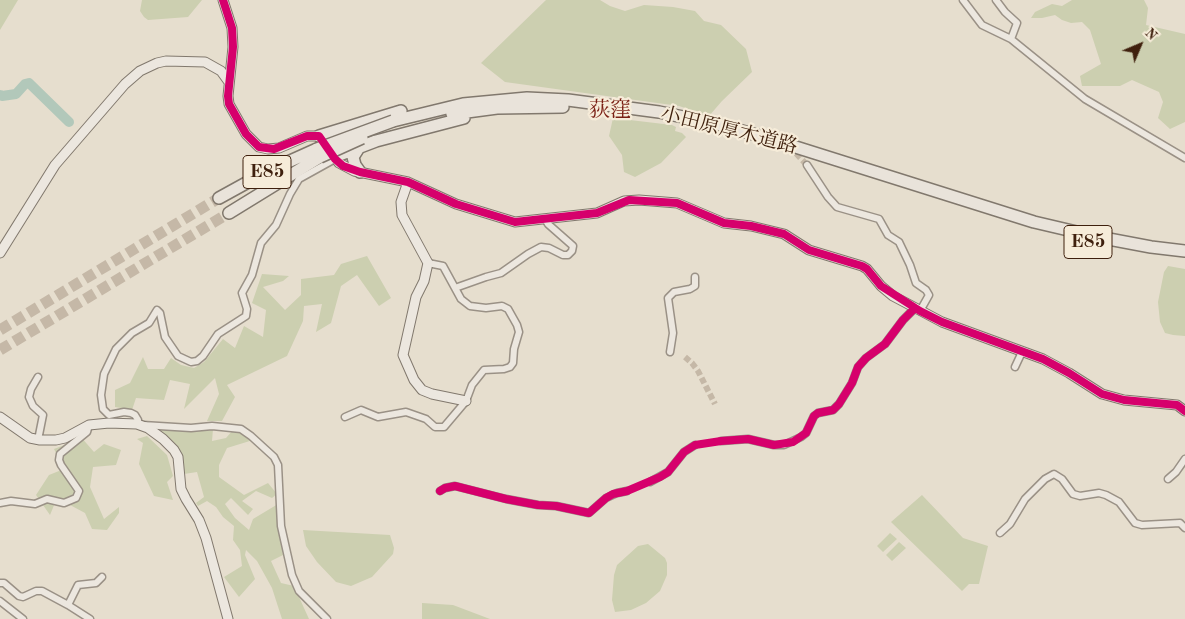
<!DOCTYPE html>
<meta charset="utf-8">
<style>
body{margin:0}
#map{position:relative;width:1185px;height:619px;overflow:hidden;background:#e6dece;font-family:"Old Standard TT",serif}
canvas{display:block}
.north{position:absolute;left:1115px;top:20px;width:50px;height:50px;-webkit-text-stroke:4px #f6ecd9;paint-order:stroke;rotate:45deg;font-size:14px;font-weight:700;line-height:20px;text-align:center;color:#3f200d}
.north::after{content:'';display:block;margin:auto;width:18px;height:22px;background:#3f200d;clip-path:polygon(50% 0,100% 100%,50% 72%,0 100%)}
</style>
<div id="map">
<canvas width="1185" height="619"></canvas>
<div class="north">N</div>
</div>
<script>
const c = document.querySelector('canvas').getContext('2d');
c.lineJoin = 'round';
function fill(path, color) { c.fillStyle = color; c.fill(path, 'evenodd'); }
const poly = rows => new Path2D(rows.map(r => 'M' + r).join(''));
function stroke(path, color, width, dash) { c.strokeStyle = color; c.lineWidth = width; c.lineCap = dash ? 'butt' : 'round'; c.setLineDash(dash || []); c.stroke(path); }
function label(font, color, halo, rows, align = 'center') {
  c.font = font + ' "Old Standard TT","Noto Serif JP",serif'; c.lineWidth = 4.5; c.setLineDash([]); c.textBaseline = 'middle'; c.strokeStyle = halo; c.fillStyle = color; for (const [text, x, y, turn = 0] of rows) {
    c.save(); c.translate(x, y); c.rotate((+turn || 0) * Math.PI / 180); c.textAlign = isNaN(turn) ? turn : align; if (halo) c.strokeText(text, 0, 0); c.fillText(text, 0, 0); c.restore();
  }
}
const green = poly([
 [0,0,18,0,0,30],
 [142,0,202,0,188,17,148,20,144,17,140,11],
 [546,0,600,0,610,6,625,11,644,5,673,7,695,11,704,21,721,25,746,49,752,72,722,101,709,116,679,106,505,82,481,63],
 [1072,0,1144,0,1148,8,1146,25,1185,34,1185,122,1170,129,1158,118,1163,102,1159,92,1132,80,1120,86,1082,86,1080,76,1101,64,1090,30,1082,22,1071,23,1062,20,1055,15,1042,18,1031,18,1035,12,1052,4,1062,6],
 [613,118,672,125,676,127,675,131,682,133,686,137,661,163,635,177,624,172,622,155,609,136],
 [367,256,391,298,379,306,357,275,341,286,331,323,316,332,322,304,304,306,303,321,287,356,227,385,235,397,222,421,207,421,219,394,215,378,184,409,190,384,170,380,164,400,136,398,132,410,115,407,115,390,130,383,143,357,148,369,164,369,171,358,181,365,194,368,204,362,223,339,235,348,244,326,263,337,266,310,252,303,262,274,289,276,283,281,263,287,285,310,301,295,301,279,334,275,341,264],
 [1168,266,1185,269,1185,336,1173,335,1165,333,1160,322,1158,302,1164,272],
 [159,429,192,432,213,429,212,441,226,438,233,430,241,432,253,440,227,448,219,465,219,477,244,495,268,483,277,494,272,498,256,491,242,501,253,509,248,515,231,498,225,504,235,518,249,530,253,519,278,504,278,524,283,555,271,561,281,583,294,586,309,619,282,619,272,588,257,561,246,550,245,555,255,579,239,597,224,577,242,566,240,550,233,540,234,526,223,517,216,507,207,501,198,506,196,503,204,497,197,472,184,474,184,463,181,453,170,439],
 [80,436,94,452,104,444,121,450,116,465,93,467,90,487,104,519,119,507,119,513,107,530,92,529,85,513,57,498,50,515,36,495,49,475,64,469,54,449,67,444],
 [147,436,167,455,173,476,167,482,173,500,154,496,139,464,143,443,137,439],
 [922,495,963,538,988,546,979,584,969,584,962,591,891,522],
 [303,530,390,535,394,548,393,554,372,577,351,586,336,582,317,562,306,546],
 [890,533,897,539,883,552,877,546],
 [899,542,906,548,892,561,886,555],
 [648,544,665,558,667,563,667,575,660,591,646,603,631,610,615,612,612,600,614,575,617,565,638,546],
 [422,603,453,605,490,619,422,619]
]);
const river = poly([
 [0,95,2,96,16,94,25,84,29,83,69,122]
]);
const streetTunnel = poly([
 [790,147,807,165],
 [685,357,692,363,698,371,715,404],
 [695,445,721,441],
 [627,491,650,482]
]);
const highwayTunnel = poly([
 [0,330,219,198],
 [0,350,229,213]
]);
const street = poly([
 [963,0,982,25,1011,39,1085,99,1185,158],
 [996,0,1005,12,1017,23,1011,39],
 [807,165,828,197,837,207,879,219,888,235,899,242,910,265,916,283,926,290,929,295,920,311],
 [455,288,486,277,501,273,528,254,541,247,549,248,563,255,568,255,572,251,573,246,548,224,545,219],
 [670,352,673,333,668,298,674,292,690,289,695,286,695,277],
 [1015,367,1022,352],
 [38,377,31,389,29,397,33,406,43,415,38,440],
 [345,417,361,410,378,417,406,412,426,419,435,427,444,427,466,401,472,385,484,370,504,369,510,367,513,363,514,349,519,332,517,325,508,309,502,306,486,308,470,306,461,299,443,266,428,263],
 [137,424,138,420,135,415,131,413,124,412,109,415,103,409,101,395,104,374,116,349,132,333,149,323,157,310,160,313,165,337,178,356,191,362,197,361,203,356,218,334,246,316,247,309,242,293,252,275,261,243,276,225,290,194,299,179,335,159],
 [143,425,191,428,212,426,241,429,251,436,274,457,278,465,281,526,292,575,299,591,327,619],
 [721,441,748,439,774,445,784,445,801,437,806,433,814,416,818,413,833,410,839,404,852,383,858,367,866,358,885,344,903,320,915,308],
 [1168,479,1176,472,1185,459],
 [650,482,668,472,684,452,695,445],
 [440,491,445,488,455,486,506,499,538,505,556,506,589,513,606,498,617,493,627,491],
 [0,503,11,501,35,504,47,499,64,503,76,498,79,491,61,465,59,460,60,454,87,432,89,425],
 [1000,533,1010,524,1025,499,1045,479,1054,474,1062,479,1073,494,1080,496,1099,493,1106,495,1119,502,1135,523,1142,525,1180,523,1185,528],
 [0,583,4,583,19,596,23,597,36,591,42,591,68,605,90,619],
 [0,601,23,619],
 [68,605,78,585,96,583,102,577]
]);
const secondary = poly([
 [223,0,232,28,233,47,228,96,229,104,246,134,259,147,268,149,279,148,307,136,319,136,322,140],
 [331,153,339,163,354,171,408,182,456,204,515,222,597,213,624,201,639,200,677,203,724,223,751,226,784,234,809,250,862,266,867,269,881,286,893,296,942,322,1043,359,1069,373,1102,394,1124,400,1177,405,1185,411],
 [408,182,401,202,402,215,428,263,424,281,416,297,403,355,414,380,422,390,432,394,466,401],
 [0,253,55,165,125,84,140,71,157,63,166,61,205,62,221,71,229,82],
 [0,417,30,438,40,440,56,440,65,438,89,425,109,423,137,424,148,428,163,439,174,450,178,457,181,489,186,499,199,520,206,538,228,619]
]);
const highway = poly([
 [452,114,497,108,563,107],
 [393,121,463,104,527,98,568,100,659,112,717,124,767,138,1034,222,1098,237,1151,247,1185,251],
 [319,136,401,111],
 [334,157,376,141,464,118],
 [360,172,355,165,353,157,360,146],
 [219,198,268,171,317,149],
 [229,213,320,157]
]);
const highwayBridge = poly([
 [317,149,393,121],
 [320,157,362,138]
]);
const cycleway = poly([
 [223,0,232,28,233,47,228,96,229,104,246,134,259,147,274,149,307,136,319,136,335,159,343,166,360,172,408,182,456,204,515,222,597,213,629,200,677,203,724,223,751,226,784,234,809,250,862,266,867,269,881,286,920,311,942,322,1043,359,1069,373,1102,394,1124,400,1177,405,1185,411],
 [440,491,445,488,455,486,506,499,538,505,556,506,589,513,606,498,613,494,627,491,660,477,668,472,684,452,695,445,721,441,748,439,774,445,793,442,806,433,814,416,818,413,833,410,839,404,852,383,858,367,866,358,885,344,903,320,915,308]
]);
const shields = [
 [267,172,48],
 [1088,242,48]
];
const shieldNames = [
 ["E85",267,172],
 ["E85",1088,242]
];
const streetNames = [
 ["小田原厚木道路",729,131,14]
];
const neighbourhoodNames = [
 ["荻窪",610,110]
];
fill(green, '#cccfb0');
stroke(river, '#b2c8ba', 10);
stroke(streetTunnel, '#c5b8a7', 6, [6, 3]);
stroke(highwayTunnel, '#c5b8a7', 11, [11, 5.5]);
stroke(street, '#9a9186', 9);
stroke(secondary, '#81786d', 11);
stroke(highway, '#81786d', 14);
stroke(street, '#ece7df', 6);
stroke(secondary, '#ece7df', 9);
stroke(highway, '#e9e3da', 11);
stroke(highwayBridge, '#81786d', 14, []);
stroke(highwayBridge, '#e9e3da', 11);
stroke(cycleway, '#d6006c', 8);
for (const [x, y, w] of shields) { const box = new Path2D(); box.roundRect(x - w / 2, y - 16.5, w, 33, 4); c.fillStyle = '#f6ecd9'; c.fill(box); stroke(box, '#3f200d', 1); }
label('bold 19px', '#3f200d', null, shieldNames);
label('20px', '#3f200d', '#f6ecd9', streetNames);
label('21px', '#7a1f14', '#f6ecd9', neighbourhoodNames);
</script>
